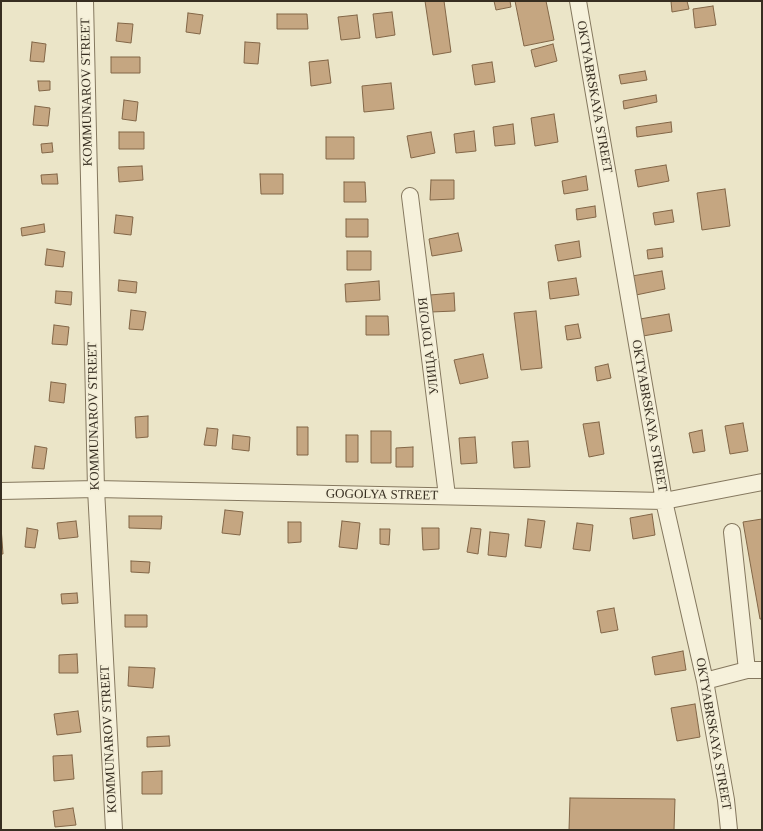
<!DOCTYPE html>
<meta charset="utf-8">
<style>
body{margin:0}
#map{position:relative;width:763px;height:831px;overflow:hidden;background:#ebe5c8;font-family:"Times New Roman",serif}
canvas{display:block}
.frame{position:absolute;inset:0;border:2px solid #372e21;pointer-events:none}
</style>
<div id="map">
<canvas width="763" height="831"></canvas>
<div class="frame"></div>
</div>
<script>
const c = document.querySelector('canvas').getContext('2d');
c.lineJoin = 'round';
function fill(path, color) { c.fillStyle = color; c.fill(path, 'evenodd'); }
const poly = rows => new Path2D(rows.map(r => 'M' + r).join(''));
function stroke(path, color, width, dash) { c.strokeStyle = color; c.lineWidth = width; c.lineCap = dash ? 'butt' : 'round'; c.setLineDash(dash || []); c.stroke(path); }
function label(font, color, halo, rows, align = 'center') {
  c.font = font + ' "Times New Roman",serif'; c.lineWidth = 3.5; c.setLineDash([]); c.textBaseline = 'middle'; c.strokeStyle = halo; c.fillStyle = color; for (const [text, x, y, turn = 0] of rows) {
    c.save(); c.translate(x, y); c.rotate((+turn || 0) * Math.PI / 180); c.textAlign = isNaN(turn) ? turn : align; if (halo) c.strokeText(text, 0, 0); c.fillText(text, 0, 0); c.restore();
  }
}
const building = poly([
 [425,1,444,1,451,52,433,55,425,1],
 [494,1,510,1,511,7,496,10,494,1],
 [515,1,546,1,554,40,524,46,515,1],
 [671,1,687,1,689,9,672,12,671,1],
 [713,6,716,25,695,28,693,9,713,6],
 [392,12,395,35,376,38,373,14,392,12],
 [188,13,203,15,200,34,186,32,188,13],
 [277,14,307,14,308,29,277,29,277,14],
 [357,15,360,38,341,40,338,17,357,15],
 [118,23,133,24,131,43,116,41,118,23],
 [32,42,46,44,44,62,30,61,32,42],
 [245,42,260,43,258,64,244,63,245,42],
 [553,44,557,61,535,67,531,50,553,44],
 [111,57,140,57,140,73,111,73,111,57],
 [328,60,331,83,311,86,309,62,328,60],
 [492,62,495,82,475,85,472,65,492,62],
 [645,71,647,80,621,84,619,75,645,71],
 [38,81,50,81,50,90,39,91,38,81],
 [391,83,394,109,364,112,362,86,391,83],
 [656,95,657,102,624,109,623,101,656,95],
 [124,100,138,102,136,121,122,119,124,100],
 [35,106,50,108,48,126,33,125,35,106],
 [554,114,558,142,535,146,531,118,554,114],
 [671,122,672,132,637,137,636,127,671,122],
 [513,124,515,144,495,146,493,127,513,124],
 [474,131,476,151,456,153,454,134,474,131],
 [119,132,144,132,144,149,119,149,119,132],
 [431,132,435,153,411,158,407,136,431,132],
 [326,137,354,137,354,159,326,159,326,137],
 [52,143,53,152,42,153,41,144,52,143],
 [666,165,669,181,638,187,635,170,666,165],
 [142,166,143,180,119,182,118,167,142,166],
 [57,174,58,184,42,184,41,175,57,174],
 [260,174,283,174,283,194,261,194,260,174],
 [586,176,588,190,564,194,562,181,586,176],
 [431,180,454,180,454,199,430,200,431,180],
 [344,182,365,182,366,202,344,202,344,182],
 [725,189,730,226,702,230,697,193,725,189],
 [595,206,596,217,577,220,576,209,595,206],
 [672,210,674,222,655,225,653,213,672,210],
 [116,215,133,217,131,235,114,233,116,215],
 [346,219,368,219,368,237,346,237,346,219],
 [44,224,45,232,22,236,21,228,44,224],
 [458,233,462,251,432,256,429,239,458,233],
 [579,241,581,257,558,261,555,245,579,241],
 [662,248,663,257,648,259,647,250,662,248],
 [47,249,65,252,63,267,45,265,47,249],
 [347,251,371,251,371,270,347,270,347,251],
 [662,271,665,289,636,295,632,276,662,271],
 [576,278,579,295,550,299,548,282,576,278],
 [119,280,137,282,136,293,118,291,119,280],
 [379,281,380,300,346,302,345,284,379,281],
 [56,291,72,292,71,305,55,303,56,291],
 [454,293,455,311,431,312,430,295,454,293],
 [131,310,146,312,143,330,129,329,131,310],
 [536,311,542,368,521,370,514,313,536,311],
 [669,314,672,331,643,336,640,319,669,314],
 [366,316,388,316,389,335,366,335,366,316],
 [578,324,581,338,567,340,565,326,578,324],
 [54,325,69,327,67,345,52,344,54,325],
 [483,354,488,378,460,384,454,360,483,354],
 [608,364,611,378,597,381,595,367,608,364],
 [51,382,66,384,64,403,49,401,51,382],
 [148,416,148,437,136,438,135,417,148,416],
 [599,422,604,454,589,457,583,424,599,422],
 [743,423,748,451,730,454,725,426,743,423],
 [297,427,308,427,308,455,297,455,297,427],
 [207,428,218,429,216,446,204,445,207,428],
 [702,430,705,451,693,453,689,433,702,430],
 [371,431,391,431,391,463,371,463,371,431],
 [233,435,250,437,249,451,232,449,233,435],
 [346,435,358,435,358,462,346,462,346,435],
 [475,437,477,463,461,464,459,438,475,437],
 [528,441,530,467,514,468,512,442,528,441],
 [35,446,47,448,44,469,32,468,35,446],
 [413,447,413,467,396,467,396,448,413,447],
 [225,510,243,512,240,535,222,533,225,510],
 [652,514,655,535,633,539,630,518,652,514],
 [129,516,162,516,161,529,129,528,129,516],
 [528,519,545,521,541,548,525,546,528,519],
 [762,519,762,619,760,619,743,522,762,519],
 [76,521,78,537,59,539,57,523,76,521],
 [342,521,360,523,357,549,339,547,342,521],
 [288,522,301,522,301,542,288,543,288,522],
 [577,523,593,525,590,551,573,549,577,523],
 [1,527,3,554,1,554,1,527],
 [27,528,38,530,35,548,25,547,27,528],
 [422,528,439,528,439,549,423,550,422,528],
 [471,528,481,529,478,554,467,552,471,528],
 [380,529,390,529,389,545,380,544,380,529],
 [490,532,509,534,506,557,488,555,490,532],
 [131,561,150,562,149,573,131,572,131,561],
 [77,593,78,603,62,604,61,594,77,593],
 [614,608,618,630,601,633,597,611,614,608],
 [125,615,147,615,147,627,125,627,125,615],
 [683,651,686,670,655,675,652,657,683,651],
 [77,654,78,673,59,673,59,655,77,654],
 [129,667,155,668,153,688,128,686,129,667],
 [695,704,700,737,677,741,671,708,695,704],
 [78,711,81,732,57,735,54,714,78,711],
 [169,736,170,746,147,747,147,737,169,736],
 [72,755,74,779,54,781,53,756,72,755],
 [162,771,162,794,142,794,142,772,162,771],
 [570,798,675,799,674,830,569,830,570,798],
 [73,808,76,825,55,827,53,811,73,808]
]);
const minor = poly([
 [85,1,96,489,114,830],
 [578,1,664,501,705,681,726,800,729,830],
 [410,196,447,496],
 [1,491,96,489,664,501,762,482],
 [732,532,747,670],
 [705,681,747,670,762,670]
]);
const streetNames = [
 ["KOMMUNAROV STREET",87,92,-91],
 ["OKTYABRSKAYA STREET",594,97,80],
 ["УЛИЦА ГОГОЛЯ",429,346,-97],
 ["KOMMUNAROV STREET",94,416,-91],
 ["OKTYABRSKAYA STREET",649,416,80],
 ["GOGOLYA STREET",382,495,1],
 ["OKTYABRSKAYA STREET",713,734,80],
 ["KOMMUNAROV STREET",109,739,-93]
];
fill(building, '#c5a681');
stroke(building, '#826647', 1);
stroke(minor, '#85785f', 18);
stroke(minor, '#f6f1db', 16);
label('13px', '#372e21', '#f3eed7', streetNames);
</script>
